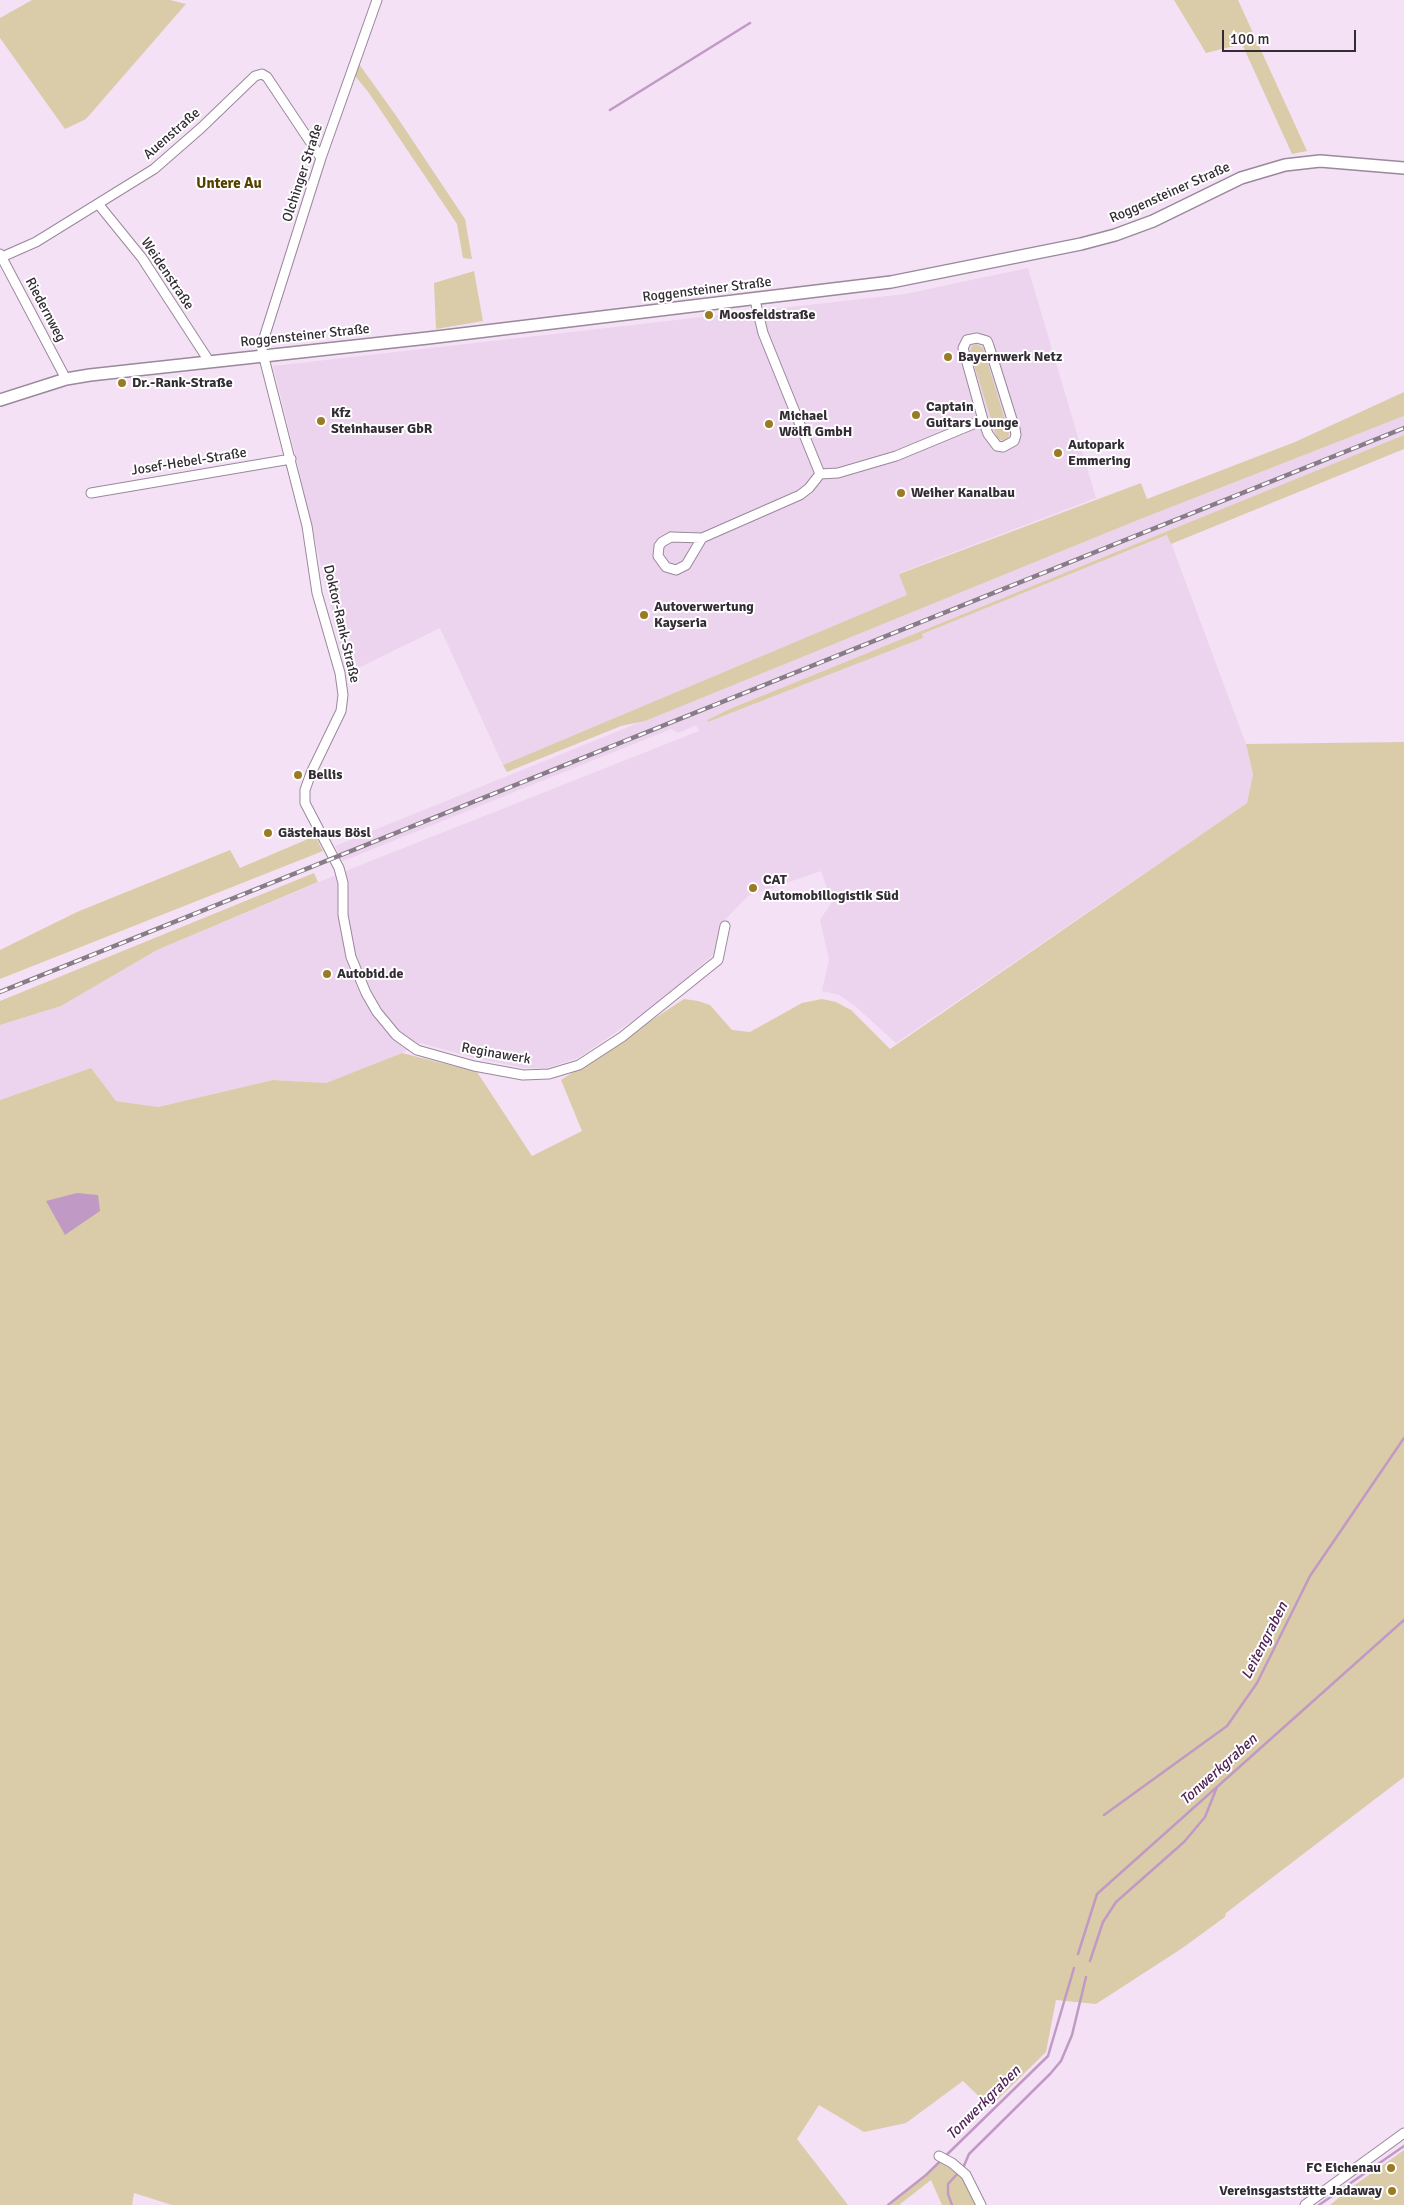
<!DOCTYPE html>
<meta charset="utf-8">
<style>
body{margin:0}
#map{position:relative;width:1404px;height:2205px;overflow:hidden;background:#f4e1f6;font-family:Signika,sans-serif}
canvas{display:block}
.scale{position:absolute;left:1222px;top:30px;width:134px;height:22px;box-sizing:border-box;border:2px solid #332c34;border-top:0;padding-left:6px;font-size:15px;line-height:18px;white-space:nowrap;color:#332c34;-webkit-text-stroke:4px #fff;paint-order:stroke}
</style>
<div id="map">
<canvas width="1404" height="2205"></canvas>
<div class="scale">100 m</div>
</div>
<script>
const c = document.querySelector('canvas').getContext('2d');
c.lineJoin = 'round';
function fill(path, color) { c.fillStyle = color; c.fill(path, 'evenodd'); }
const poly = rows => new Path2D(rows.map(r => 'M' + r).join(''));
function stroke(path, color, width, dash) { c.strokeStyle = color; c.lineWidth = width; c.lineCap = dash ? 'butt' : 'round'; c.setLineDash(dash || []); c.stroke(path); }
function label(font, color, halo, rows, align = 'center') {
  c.font = font + ' Signika,sans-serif'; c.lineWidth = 4; c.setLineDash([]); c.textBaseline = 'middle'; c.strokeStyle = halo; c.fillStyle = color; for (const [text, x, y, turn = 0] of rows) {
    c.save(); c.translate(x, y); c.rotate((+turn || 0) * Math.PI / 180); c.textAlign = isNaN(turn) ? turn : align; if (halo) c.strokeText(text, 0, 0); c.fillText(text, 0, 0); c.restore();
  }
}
const built = poly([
 [1028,268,1096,498,899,573,908,595,503,765,440,628,346,674,297,462,273,366,905,294],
 [1404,416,1404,435,732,708,707,720,708,722,923,638,922,634,1168,535,1246,744,1253,774,1247,803,896,1043,854,1005,839,995,822,991,829,959,820,920,832,902,821,871,748,896,720,925,715,953,663,1000,578,1058,547,1068,523,1068,475,1058,421,1043,402,1053,326,1083,273,1080,158,1107,116,1101,91,1068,0,1100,0,1025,61,1006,157,950,348,870,699,731,696,725,678,733,671,729,343,861,335,846,1138,520]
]);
const green = poly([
 [32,0,170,0,186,4,86,119,65,129,0,38,0,18],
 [1174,0,1238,0,1307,151,1292,154,1242,44,1206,53],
 [359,64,397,117,465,219,472,259,463,258,457,224,369,93,355,76],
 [474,271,483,321,436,329,434,283],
 [976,344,983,348,1009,433,1008,439,1005,442,997,438,970,352,972,346],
 [1404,392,1404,416,1138,520,645,721,621,726,507,772,503,765,907,595,899,574,1141,483,1147,499,1295,442],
 [1404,435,1404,449,1171,544,1167,535,922,634,923,638,708,722,707,720,732,708],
 [1404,742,1404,1777,1226,1913,1225,1917,1181,1949,1096,2004,1056,2000,1046,2052,990,2107,963,2081,906,2123,864,2132,819,2105,797,2139,848,2205,172,2205,134,2193,132,2205,0,2205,0,1100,91,1068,116,1101,158,1107,273,1080,326,1083,402,1053,477,1072,532,1156,582,1131,561,1080,684,999,698,1001,710,1005,732,1030,750,1032,802,1003,822,999,836,1002,851,1010,890,1049,1247,803,1253,774,1246,744],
 [315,836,323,851,0,979,0,950,77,912,230,850,240,868],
 [314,873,318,882,157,950,61,1006,0,1025,0,1001],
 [1404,2150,1404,2205,1330,2205,1352,2187],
 [941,2162,963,2178,977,2205,942,2205,931,2180,899,2205,890,2205]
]);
const water = poly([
 [77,1193,98,1195,100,1211,65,1235,46,1201]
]);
const stream = poly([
 [610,110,750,23],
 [1104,1815,1227,1726,1257,1683,1310,1576,1404,1438],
 [1078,1954,1097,1894,1404,1620],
 [1090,1961,1103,1922,1116,1902,1184,1842,1205,1817,1217,1787],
 [963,2168,969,2154,1050,2074,1061,2061,1072,2035,1086,1977],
 [888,2205,926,2175,1048,2056,1074,1968],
 [952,2205,948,2194,948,2184,959,2172],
 [1319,2205,1404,2146]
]);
const minor = poly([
 [377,0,321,158,263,341,262,350,307,526,317,593,340,673,343,695,341,711,311,773,305,790,305,803,339,868,343,883,343,915,351,957,366,993,377,1012,396,1035,417,1050,474,1066,523,1075,549,1074,579,1065,622,1037,718,960,725,926],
 [99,205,142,258,209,361],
 [0,254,66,379],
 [2,257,36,242,154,169,201,128,255,76,262,74,267,77,321,158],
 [820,474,838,473,896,456,983,420,988,434,997,446,1003,447,1014,441,1016,435,1015,429,989,346,987,341,977,338,967,340,963,348,983,420],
 [91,493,291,459],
 [671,537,702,538,686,565,676,570,666,567,658,556,659,546,662,542,671,537],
 [702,538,800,495,809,488,820,474,763,333,755,300],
 [939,2156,952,2163,966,2175,981,2205],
 [1305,2205,1404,2133]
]);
const tertiary = poly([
 [0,400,66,379,90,375,428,338,891,282,1081,244,1115,235,1153,221,1241,178,1285,165,1320,161,1404,168]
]);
const rail = poly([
 [0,992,1404,428]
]);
const markers = [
 [709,315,5,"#9a7b24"],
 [948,357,5,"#9a7b24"],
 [122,383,5,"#9a7b24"],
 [916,415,5,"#9a7b24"],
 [321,421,5,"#9a7b24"],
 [769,424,5,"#9a7b24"],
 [1058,453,5,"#9a7b24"],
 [901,493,5,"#9a7b24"],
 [644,615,5,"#9a7b24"],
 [298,775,5,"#9a7b24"],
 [268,833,5,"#9a7b24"],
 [753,888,5,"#9a7b24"],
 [327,974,5,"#9a7b24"],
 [1391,2168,5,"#9a7b24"],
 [1392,2191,5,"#9a7b24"]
];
const streetNames = [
 ["Auenstraße",172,134,-41],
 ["Olchinger Straße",303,173,-72],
 ["Roggensteiner Straße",1170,193,-24],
 ["Weidenstraße",167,274,56],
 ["Roggensteiner Straße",707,290,-7],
 ["Riedernweg",45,310,62],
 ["Roggensteiner Straße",305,336,-6],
 ["Josef-Hebel-Straße",189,462,-9],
 ["Doktor-Rank-Straße",341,624,77],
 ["Reginawerk",496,1054,10]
];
const poiNames = [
 ["Moosfeldstraße",719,315],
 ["Bayernwerk Netz",958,357],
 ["Dr.-Rank-Straße",132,383],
 ["Captain",926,407],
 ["Guitars Lounge",926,423],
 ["Kfz",331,413],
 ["Steinhauser GbR",331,429],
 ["Michael",779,416],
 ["Wölfl GmbH",779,432],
 ["Autopark",1068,445],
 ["Emmering",1068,461],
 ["Weiher Kanalbau",911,493],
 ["Autoverwertung",654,607],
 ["Kayseria",654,623],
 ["Bellis",308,775],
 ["Gästehaus Bösl",278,833],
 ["CAT",763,880],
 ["Automobillogistik Süd",763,896],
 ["Autobid.de",337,974],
 ["FC Eichenau",1381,2168,"right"],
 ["Vereinsgaststätte Jadaway",1382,2191,"right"]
];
const neighbourhoodNames = [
 ["Untere Au",229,184]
];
const waterNames = [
 ["Leitengraben",1265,1641,-63],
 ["Tonwerkgraben",1219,1770,-42],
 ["Tonwerkgraben",984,2103,-45]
];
fill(built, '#ecd3ee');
fill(green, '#dacca8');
fill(water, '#c09ac4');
stroke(stream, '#c09ac4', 2.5);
stroke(minor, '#9a889b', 11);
stroke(tertiary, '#9a889b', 14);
stroke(minor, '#fff', 9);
stroke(tertiary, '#fff', 11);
stroke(rail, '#887c89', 4.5);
stroke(rail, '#fff', 2.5, [8]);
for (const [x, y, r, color] of markers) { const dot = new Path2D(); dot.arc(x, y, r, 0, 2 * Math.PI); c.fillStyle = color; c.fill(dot); stroke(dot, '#fff', 2); }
label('14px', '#332c34', '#fff', streetNames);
label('bold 14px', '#332c34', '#fff', poiNames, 'left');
label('bold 15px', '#554000', '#fff', neighbourhoodNames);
label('italic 15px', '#532458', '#fff', waterNames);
</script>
